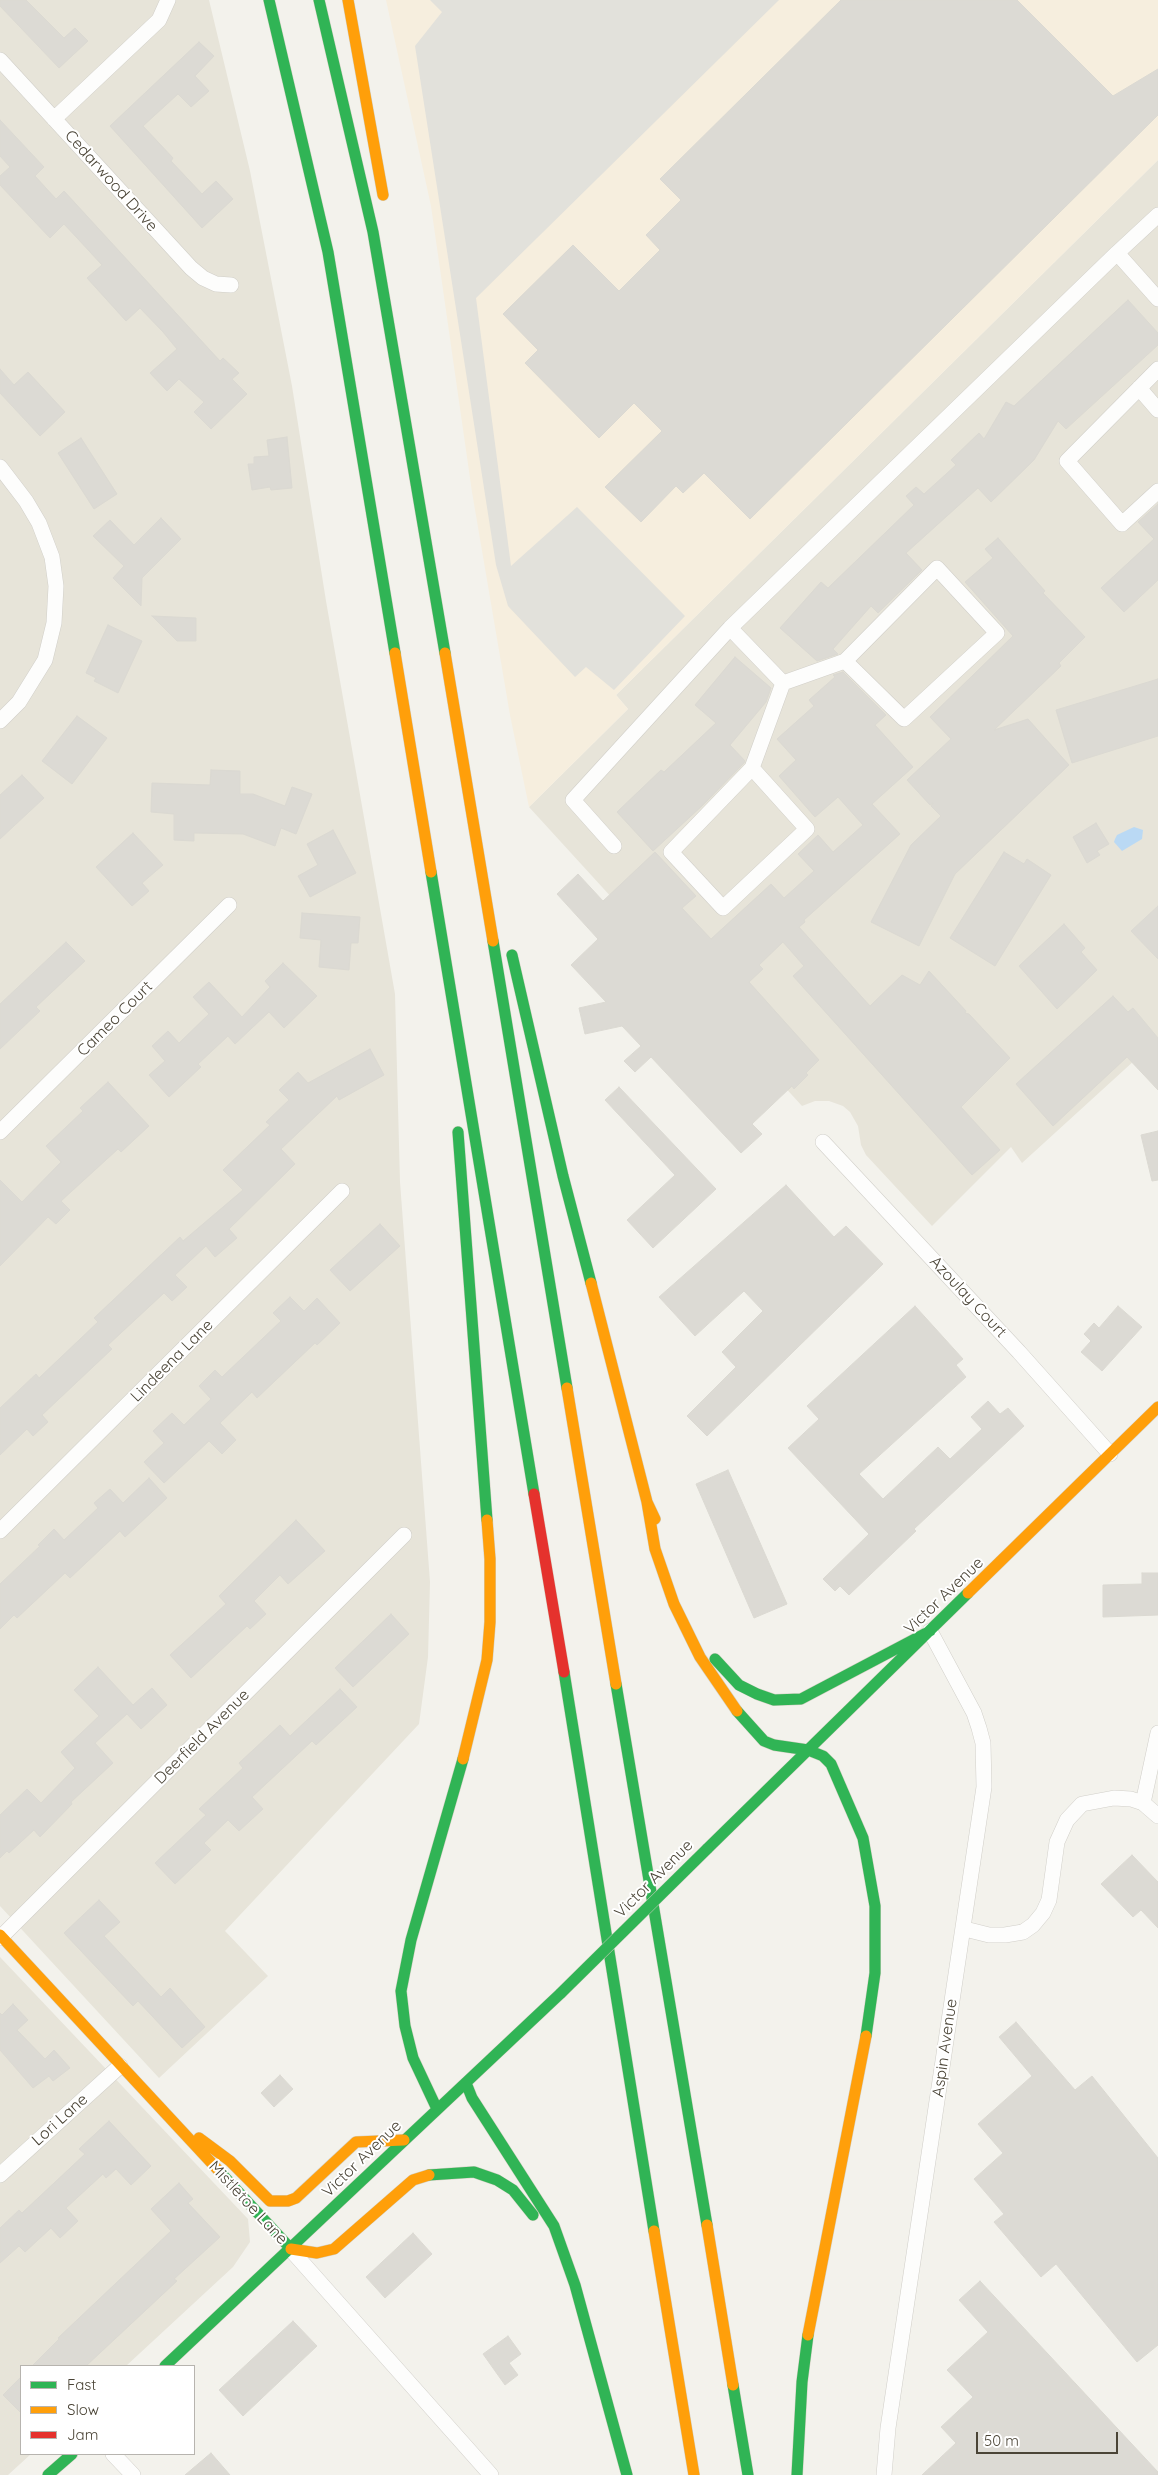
<!DOCTYPE html>
<style>
body{margin:0}
#map{position:relative;width:1158px;height:2475px;overflow:hidden;background:#f3f2ec;font-family:Quicksand,sans-serif}
canvas{display:block}
.legend{position:absolute;left:20px;top:2365px;width:175px;height:90px;box-sizing:border-box;background:#fff;border:1px solid #b7b4af;margin:0;padding:6px 9px;list-style:none;font-size:15px;color:#4a4436}
.legend li{display:flex;align-items:center;gap:10px;height:25px}
.legend b{width:25px;border:1px solid #b7b4af}
.scale{position:absolute;left:976px;top:2432px;width:142px;height:22px;box-sizing:border-box;border:2px solid #4a4436;border-top:0;padding-left:6px;font-size:15px;line-height:18px;white-space:nowrap;color:#4a4436;-webkit-text-stroke:4px #fff;paint-order:stroke}
</style>
<div id="map">
<canvas width="1158" height="2475"></canvas>
<ul class="legend">
<li><b style="height:6px;background:#30b455"></b>Fast</li>
<li><b style="height:6px;background:#ff9f0a"></b>Slow</li>
<li><b style="height:6px;background:#e5322d"></b>Jam</li>
</ul>
<div class="scale">50 m</div>
</div>
<script>
const c = document.querySelector('canvas').getContext('2d');
c.lineJoin = 'round';
function fill(path, color) { c.fillStyle = color; c.fill(path, 'evenodd'); }
const poly = rows => new Path2D(rows.map(r => 'M' + r).join(''));
function stroke(path, color, width, dash) { c.strokeStyle = color; c.lineWidth = width; c.lineCap = dash ? 'butt' : 'round'; c.setLineDash(dash || []); c.stroke(path); }
function label(font, color, halo, rows, align = 'center') {
  c.font = font + ' Quicksand,sans-serif'; c.lineWidth = 4; c.setLineDash([]); c.textBaseline = 'middle'; c.strokeStyle = halo; c.fillStyle = color; for (const [text, x, y, turn = 0] of rows) {
    c.save(); c.translate(x, y); c.rotate((+turn || 0) * Math.PI / 180); c.textAlign = isNaN(turn) ? turn : align; if (halo) c.strokeText(text, 0, 0); c.fillText(text, 0, 0); c.restore();
  }
}
const residential = poly([
 [0,0,209,0,250,171,292,386,326,601,395,994,400,1182,430,1582,428,1657,419,1724,225,1931,268,1976,159,2078,0,1906],
 [1158,160,1158,1039,1022,1163,1011,1147,932,1226,866,1155,861,1145,858,1126,850,1112,843,1106,829,1101,815,1101,802,1106,529,807,628,709,616,695],
 [0,1957,248,2219,250,2242,233,2267,126,2366,21,2366,21,2454,31,2454,8,2475,0,2475]
]);
const commercial = poly([
 [386,0,1158,0,1158,160,616,695,628,709,529,807,510,715,472,492,431,206]
]);
const parking = poly([
 [430,0,779,0,476,298,511,566,577,507,685,616,614,690,586,667,575,677,508,606,496,565,415,46,442,12]
]);
const water = poly([
 [1134,827,1143,830,1142,839,1122,851,1114,842,1115,839,1117,835]
]);
const building = poly([
 [0,0,26,0,64,38,75,28,88,41,59,68,0,6,0,0],
 [841,0,1017,0,1113,96,1158,69,1158,115,750,519,704,473,683,493,676,486,641,522,605,487,662,431,634,403,599,438,525,363,538,350,503,314,573,245,619,291,660,250,646,235,681,200,660,179,841,0],
 [199,42,214,56,195,76,209,91,191,107,178,94,143,126,173,158,171,161,202,194,216,181,233,199,202,228,110,126,199,42],
 [0,120,44,167,35,176,56,199,64,191,220,361,223,358,239,373,232,379,247,394,211,429,194,412,204,402,179,379,167,391,150,373,177,349,163,332,140,308,126,321,87,278,102,265,78,239,64,224,50,238,0,185,0,176,10,167,0,156,0,120],
 [1128,300,1158,333,1158,345,1066,429,1058,421,1034,460,991,502,978,488,906,553,922,570,878,613,871,606,833,649,838,654,817,661,780,628,821,582,828,588,914,505,906,496,916,487,924,494,956,465,951,460,979,433,984,439,1006,402,1014,406,1128,300],
 [0,369,14,385,28,372,65,412,40,436,0,393,0,369],
 [287,437,292,488,271,490,270,487,252,490,248,464,254,464,254,457,269,456,267,440,287,437],
 [81,438,117,494,94,509,58,453,81,438],
 [1158,504,1158,580,1124,612,1101,588,1154,539,1138,522,1158,504],
 [161,518,181,539,142,578,141,606,113,578,124,566,93,536,110,520,134,545,161,518],
 [998,538,1045,591,1043,593,1085,637,1059,663,1061,666,994,730,1028,719,1069,765,955,874,919,946,871,922,911,845,941,816,931,806,933,803,930,805,907,780,951,739,930,717,1013,636,965,582,993,558,985,549,998,538],
 [152,616,196,618,196,641,177,641,152,616],
 [108,625,142,641,118,693,94,681,96,678,86,673,108,625],
 [735,657,771,688,766,702,730,745,745,761,744,763,703,805,653,851,617,812,661,770,664,772,716,723,695,705,735,657],
 [843,672,886,715,875,725,913,767,872,804,900,834,804,920,805,922,799,927,870,1006,902,975,920,985,929,971,966,1011,965,1013,969,1014,1010,1058,961,1107,1000,1150,972,1175,793,976,804,966,783,942,759,965,763,969,749,982,819,1060,806,1073,808,1075,794,1089,792,1086,752,1124,762,1134,741,1153,651,1057,635,1072,624,1061,641,1046,622,1026,585,1034,579,1008,606,1002,571,965,598,939,557,894,578,874,603,901,655,852,696,896,682,908,711,939,771,884,784,898,814,871,798,854,818,835,833,852,863,825,838,797,815,817,779,776,796,760,777,739,814,706,809,700,835,677,833,675,843,672],
 [1158,679,1158,736,1072,763,1056,710,1158,679],
 [77,716,107,738,72,784,42,761,77,716],
 [211,770,240,771,240,794,253,794,285,806,292,787,312,794,296,834,281,828,275,846,243,834,194,833,194,841,174,840,174,814,151,812,152,783,210,785,211,770],
 [22,775,44,798,0,839,0,795,22,775],
 [1096,823,1109,844,1097,851,1100,855,1087,863,1073,837,1096,823],
 [333,830,356,873,310,897,298,876,318,865,307,844,333,830],
 [133,833,163,865,142,883,149,891,132,906,96,867,133,833],
 [1004,852,1024,864,1027,859,1051,875,995,966,950,938,1004,852],
 [1158,906,1158,959,1131,931,1158,906],
 [302,913,360,917,358,943,351,943,349,970,319,967,321,940,300,938,302,913],
 [1064,924,1085,948,1081,952,1097,970,1057,1009,1019,966,1064,924],
 [66,942,85,961,36,1007,40,1011,0,1049,0,1004,66,942],
 [283,963,317,996,284,1028,269,1012,235,1044,228,1036,198,1064,201,1067,169,1097,149,1075,165,1061,152,1046,168,1031,179,1043,209,1014,193,997,209,982,242,1017,270,987,265,981,283,963],
 [1113,996,1128,1012,1133,1008,1158,1038,1158,1090,1127,1057,1053,1126,1016,1084,1113,996],
 [370,1049,384,1075,339,1100,337,1096,281,1149,295,1164,229,1229,237,1238,215,1257,206,1246,175,1275,187,1287,172,1301,164,1293,108,1345,112,1349,42,1415,48,1422,33,1436,27,1429,0,1455,0,1408,36,1374,39,1378,98,1322,94,1318,180,1237,183,1241,243,1190,223,1170,270,1125,266,1122,289,1100,279,1090,298,1072,308,1083,370,1049],
 [108,1082,149,1126,121,1152,118,1149,61,1201,70,1210,56,1224,48,1217,0,1266,0,1180,22,1202,61,1162,46,1146,83,1111,80,1108,108,1082],
 [619,1087,716,1189,653,1248,627,1220,675,1175,605,1100,619,1087],
 [1158,1131,1158,1180,1152,1181,1141,1135,1158,1131],
 [786,1185,834,1237,846,1226,883,1264,707,1436,687,1416,736,1367,722,1352,763,1311,744,1291,695,1336,659,1297,786,1185],
 [380,1224,400,1246,350,1291,330,1270,380,1224],
 [290,1297,304,1311,317,1298,340,1323,317,1345,315,1343,257,1398,252,1392,220,1423,236,1440,222,1454,209,1441,164,1483,144,1462,164,1443,153,1431,172,1413,184,1425,211,1399,199,1386,215,1370,222,1377,281,1321,273,1313,290,1297],
 [915,1306,963,1359,956,1365,966,1377,859,1474,883,1499,938,1447,950,1459,982,1429,971,1417,988,1401,1000,1414,1008,1408,1024,1426,914,1529,916,1531,849,1595,840,1586,835,1591,823,1579,869,1534,788,1448,819,1419,807,1406,915,1306],
 [1118,1306,1142,1327,1102,1371,1081,1352,1091,1341,1084,1334,1094,1323,1099,1328,1118,1306],
 [728,1470,787,1604,754,1618,696,1484,728,1470],
 [149,1478,167,1498,125,1537,120,1531,70,1578,65,1573,17,1618,14,1615,0,1629,0,1584,40,1546,38,1545,54,1529,64,1540,98,1508,94,1503,110,1489,123,1503,149,1478],
 [296,1520,325,1551,288,1584,280,1575,254,1601,266,1614,250,1629,247,1626,191,1678,170,1655,226,1604,219,1596,296,1520],
 [1142,1573,1158,1573,1158,1615,1103,1617,1103,1585,1142,1584,1142,1573],
 [391,1614,409,1634,353,1687,335,1668,391,1614],
 [98,1667,133,1705,152,1688,167,1705,141,1729,127,1714,95,1743,113,1763,71,1802,72,1804,40,1837,34,1830,9,1853,7,1851,0,1858,0,1815,27,1789,41,1803,75,1768,61,1752,99,1716,74,1690,98,1667],
 [340,1689,357,1707,316,1745,312,1741,252,1797,263,1809,239,1831,228,1820,204,1843,211,1850,175,1884,155,1863,206,1815,199,1809,243,1768,239,1763,280,1725,290,1736,340,1689],
 [1132,1855,1158,1882,1158,1928,1141,1910,1133,1917,1101,1884,1132,1855],
 [99,1900,120,1922,104,1936,161,1997,170,1988,205,2027,182,2048,138,2001,133,2006,64,1933,99,1900],
 [13,2004,28,2020,17,2030,45,2059,54,2050,70,2068,53,2081,49,2076,33,2088,0,2050,0,2013,2,2015,13,2004],
 [1016,2022,1075,2090,1092,2076,1158,2158,1158,2345,1137,2362,1056,2264,1041,2277,994,2222,1004,2214,974,2179,1003,2153,978,2124,1032,2076,999,2037,1016,2022],
 [280,2075,293,2089,274,2107,261,2093,280,2075],
 [109,2121,151,2166,131,2185,116,2169,106,2178,103,2174,66,2208,78,2221,60,2238,51,2228,25,2252,19,2246,0,2263,0,2228,19,2210,22,2213,85,2154,79,2149,109,2121],
 [179,2183,193,2199,188,2203,220,2237,174,2279,177,2281,86,2366,32,2366,59,2339,58,2338,171,2231,151,2209,179,2183],
 [413,2233,432,2254,385,2298,366,2277,413,2233],
 [980,2281,1158,2472,1158,2475,922,2475,956,2443,941,2427,973,2397,947,2370,988,2332,959,2300,980,2281],
 [293,2321,317,2346,243,2416,219,2390,293,2321],
 [508,2336,521,2354,509,2363,518,2375,505,2385,483,2354,508,2336],
 [21,2377,21,2413,3,2395,21,2377],
 [211,2453,230,2475,185,2475,211,2453]
]);
const street = poly([
 [0,60,191,268,203,278,216,284,231,285],
 [54,119,159,20,168,0],
 [1158,215,1117,253,1158,299],
 [1158,369,1067,461,1122,524,1158,491],
 [1139,388,1158,410],
 [0,467,26,501,39,523,52,557,56,586,54,623,45,660,19,702,0,721],
 [845,661,937,568,997,633,904,719,845,661,783,683,730,628,1117,253],
 [752,768,671,852,723,908,807,829,752,768,783,683],
 [614,846,573,800,730,628],
 [0,1132,229,905],
 [823,1142,1019,1352,1110,1454],
 [0,1531,342,1191],
 [1143,1803,1158,1733],
 [965,1929,989,1935,1005,1935,1023,1932,1033,1925,1043,1913,1049,1900,1057,1842,1067,1820,1082,1804,1114,1798,1131,1799,1143,1803,1158,1816],
 [0,1938,404,1535],
 [0,2175,120,2066],
 [292,2251,491,2475],
 [113,2454,133,2475],
 [884,2475,888,2428,984,1787,983,1743,979,1728,974,1713,930,1631]
]);
const fast = poly([
 [269,0,328,252,395,653],
 [319,0,373,232,445,653],
 [431,872,534,1494],
 [493,941,567,1388],
 [512,955,563,1176,591,1283],
 [458,1132,487,1520],
 [715,1659,739,1685,757,1694,774,1700,801,1699,930,1631],
 [564,1672,654,2231],
 [616,1684,707,2225],
 [737,1711,764,1741,774,1745,808,1750,823,1756,831,1764,863,1838,875,1906,875,1973,866,2036],
 [707,1849,968,1593],
 [466,2083,472,2098,554,2226,575,2285,627,2475],
 [437,2109,413,2058,405,2026,401,1991,411,1940,463,1759],
 [219,2171,291,2249],
 [429,2175,474,2172,497,2180,513,2190,533,2215],
 [165,2366,561,1993],
 [733,2385,748,2475],
 [48,2475,72,2454],
 [797,2475,802,2382,808,2335]
]);
const slow = poly([
 [348,0,383,195],
 [395,653,431,872],
 [445,653,493,941],
 [591,1283,647,1502,655,1519],
 [567,1388,616,1684],
 [647,1502,655,1549,674,1604,700,1657,737,1711],
 [968,1593,1158,1407],
 [463,1759,487,1660,490,1622,490,1559,487,1520],
 [0,1935,219,2171],
 [199,2138,230,2161,270,2201,288,2201,296,2198,356,2142,404,2140],
 [707,2225,733,2385],
 [654,2231,694,2475],
 [291,2249,317,2253,334,2249,413,2180,429,2175],
 [808,2335,866,2036]
]);
const jam = poly([
 [534,1494,564,1672]
]);
const fastBridge = poly([
 [561,1993,707,1849]
]);
const streetNames = [
 ["Cedarwood Drive",111,181,48],
 ["Cameo Court",115,1019,-45],
 ["Azoulay Court",968,1297,47],
 ["Lindeena Lane",172,1361,-45],
 ["Victor Avenue",944,1596,-44],
 ["Deerfield Avenue",202,1737,-45],
 ["Victor Avenue",654,1879,-45],
 ["Aspin Avenue",945,2048,-82],
 ["Lori Lane",60,2120,-42],
 ["Victor Avenue",362,2159,-44],
 ["Mistletoe Lane",248,2203,47]
];
fill(residential, '#e7e4d9');
fill(commercial, '#f6eede');
fill(parking, '#e2e1db');
fill(water, '#bad9f4');
fill(building, '#dcdad4');
stroke(building, '#dbd9d2', 1);
stroke(street, '#d1cfc9', 16);
stroke(fast, '#d3cfc2', 12);
stroke(slow, '#d3cfc2', 12);
stroke(jam, '#d3cfc2', 12);
stroke(street, '#fdfdfc', 15);
stroke(fast, '#30b455', 11);
stroke(slow, '#ff9f0a', 11);
stroke(jam, '#e5322d', 11);
stroke(fastBridge, '#d3cfc2', 12, []);
stroke(fastBridge, '#30b455', 11);
label('16px', '#4a4436', '#fff', streetNames);
</script>
